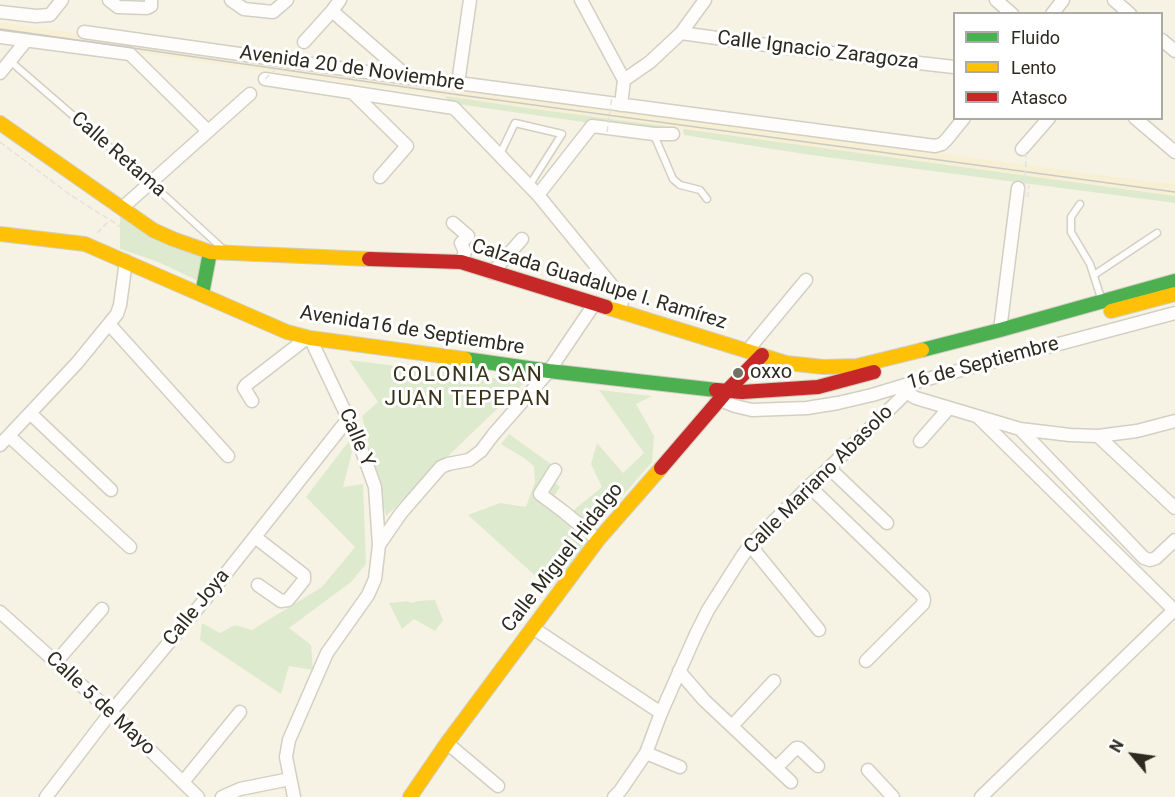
<!DOCTYPE html>
<meta charset="utf-8">
<style>
body{margin:0}
#map{position:relative;width:1175px;height:797px;overflow:hidden;background:#f6f3e5;font-family:Roboto,sans-serif}
canvas{display:block}
.legend{position:absolute;left:953px;top:12px;width:210px;height:108px;box-sizing:border-box;background:#fff;border:2px solid #abaaa5;margin:0;padding:8px 10px;list-style:none;font-size:18px;color:#2d2a1f}
.legend li{display:flex;align-items:center;gap:12px;height:30px}
.legend b{width:30px;border:2px solid #abaaa5}
.north{position:absolute;left:1103px;top:725px;width:60px;height:60px;-webkit-text-stroke:4px #fff;paint-order:stroke;rotate:299deg;font-size:16px;font-weight:700;line-height:24px;text-align:center;color:#2d2a1f}
.north::after{content:'';display:block;margin:auto;width:21px;height:27px;background:#2d2a1f;clip-path:polygon(50% 0,100% 100%,50% 72%,0 100%)}
</style>
<div id="map">
<canvas width="1175" height="797"></canvas>
<ul class="legend">
<li><b style="height:8px;background:#4caf50"></b>Fluido</li>
<li><b style="height:8px;background:#ffc107"></b>Lento</li>
<li><b style="height:8px;background:#c62828"></b>Atasco</li>
</ul>
<div class="north">N</div>
</div>
<script>
const c = document.querySelector('canvas').getContext('2d');
c.lineJoin = 'round';
function fill(path, color) { c.fillStyle = color; c.fill(path, 'evenodd'); }
const poly = rows => new Path2D(rows.map(r => 'M' + r).join(''));
function stroke(path, color, width, dash) { c.strokeStyle = color; c.lineWidth = width; c.lineCap = dash ? 'butt' : 'round'; c.setLineDash(dash || []); c.stroke(path); }
function label(font, color, halo, rows, align = 'center') {
  c.font = font + ' Roboto,sans-serif'; c.lineWidth = 6; c.setLineDash([]); c.textBaseline = 'middle'; c.strokeStyle = halo; c.fillStyle = color; for (const [text, x, y, turn = 0] of rows) {
    c.save(); c.translate(x, y); c.rotate((+turn || 0) * Math.PI / 180); c.textAlign = isNaN(turn) ? turn : align; if (halo) c.strokeText(text, 0, 0); c.fillText(text, 0, 0); c.restore();
  }
}
const built = poly([
 [0,22,286,64,1115,177,1175,184,1175,196,527,108,0,33]
]);
const green = poly([
 [445,96,527,108,664,126,657,132,583,122,450,103],
 [683,129,1175,196,1175,203,811,155,684,135],
 [120,216,201,257,209,286,156,261,120,249],
 [349,360,525,382,386,516,362,416,378,402],
 [599,390,652,396,636,404,654,436,652,462,618,501,595,509,585,529,590,541,550,589,468,515,500,503,526,507,535,482,534,466,524,458,501,444,509,434,555,467,552,480,560,487,548,506,569,514,602,487,591,464,597,443,623,473,644,453],
 [349,441,352,452,343,487,363,484,366,564,351,582,289,628,311,645,313,670,289,666,281,694,200,640,202,623,220,633,235,625,252,630,322,587,355,547,306,497],
 [435,600,443,620,435,631,414,619,402,629,389,603,407,601,411,603,418,601]
]);
const path = poly([
 [0,142,69,194,148,244,194,271],
 [97,233,110,220]
]);
const lane = poly([
 [10,61,151,183,223,249],
 [654,135,673,179,680,185,700,190,707,199],
 [504,155,501,152,515,123,562,134,529,186],
 [1080,204,1071,217,1071,232,1090,264,1102,301],
 [1094,275,1157,233]
]);
const street = poly([
 [109,0,118,7,147,8,151,6,151,0],
 [231,0,244,9,273,12,287,0],
 [581,0,624,80],
 [996,0,1012,14],
 [1114,0,1130,14],
 [332,11,408,77],
 [0,12,36,16,50,15,62,0],
 [1052,14,1063,0],
 [84,32,409,78,458,83,935,146,942,144,947,139,964,118],
 [681,33,788,48,954,67],
 [0,37,130,54,208,131],
 [1162,40,1175,51],
 [304,42,332,11,340,0],
 [0,73,26,41],
 [265,79,454,108,538,195,619,294,622,301,620,311],
 [624,80,650,62,681,33,705,0],
 [458,83,470,0],
 [352,92,407,146,380,177],
 [621,105,624,80],
 [1135,118,1175,152],
 [1022,149,1049,118],
 [538,195,592,126,654,134,673,134],
 [122,208,250,94],
 [453,223,468,236,461,243,465,252,461,262],
 [492,273,522,239],
 [109,324,228,456],
 [1000,330,1018,188],
 [310,338,357,437,375,487,379,545],
 [747,351,806,280],
 [905,392,916,398,1020,429,1070,435,1098,436,1137,431,1175,421],
 [720,400,735,406,752,410,807,408,838,403,872,395,905,385,1175,313],
 [252,401,244,388,246,385,307,338],
 [31,414,111,490],
 [978,417,1175,611],
 [1020,429,1144,558,1150,560,1156,558,1175,540],
 [9,436,130,547],
 [1098,436,1175,508],
 [920,441,949,408],
 [0,445,77,363,117,314,120,305,126,261],
 [829,468,887,523],
 [555,470,540,494,564,512,598,540],
 [809,486,923,596,924,600,923,604,866,661],
 [255,537,304,575,304,580,288,600,281,601,258,585],
 [750,545,819,630],
 [0,612,111,712,198,797],
 [533,628,661,713],
 [56,662,102,609],
 [679,671,704,700,791,782],
 [732,726,774,681],
 [447,743,498,786],
 [646,753,680,767],
 [776,768,796,748,799,748,818,766],
 [868,770,893,797],
 [183,782,240,712],
 [46,797,111,712,212,591,348,419],
 [222,797,240,789,290,779],
 [294,797,286,757,289,740,327,653,368,595,375,579,379,545,401,513,441,467,448,464,469,460,481,451,493,435,549,371,595,303],
 [614,797,620,791,646,753,661,713,696,634,708,610,741,558,750,545,809,486,829,468,902,397,905,392,905,385],
 [981,797,1174,610]
]);
const fast = poly([
 [202,294,210,252],
 [922,350,1000,330,1175,281],
 [465,359,549,371,716,390]
]);
const slow = poly([
 [0,123,153,230,173,239,210,252,369,259],
 [0,234,85,244,287,332,310,338,465,359],
 [606,307,786,363,824,367,857,366,922,350],
 [1111,311,1175,294],
 [410,797,447,743,598,540,661,468]
]);
const jam = poly([
 [369,259,461,262,606,307],
 [716,390,742,392,818,387,874,372],
 [661,468,727,391,762,355]
]);
const tram = poly([
 [0,29,460,95,1175,192]
]);
const pathBridge = poly([
 [265,79,288,58],
 [607,132,612,96],
 [1026,152,1025,196,1028,196,1029,185]
]);
const markers = [
 [738,373,6,"#737064"]
];
const streetNames = [
 ["Calle Ignacio Zaragoza",818,51,7],
 ["Avenida 20 de Noviembre",352,69,8],
 ["Calle Retama",118,155,41],
 ["Calzada Guadalupe I. Ramírez",599,285,17],
 ["Avenida16 de Septiembre",412,331,9],
 ["16 de Septiembre",983,364,-15],
 ["Calle Y",356,438,67],
 ["Calle Mariano Abasolo",819,480,-45],
 ["Calle Miguel Hidalgo",563,558,-52],
 ["Calle Joya",197,608,-51],
 ["Calle 5 de Mayo",100,704,43]
];
const poiNames = [
 ["oxxo",750,373]
];
const neighbourhoodNames = [
 ["COLONIA SAN",468,376],
 ["JUAN TEPEPAN",468,400]
];
fill(built, '#f7f0d4');
fill(green, '#deeacd');
stroke(lane, '#d2cfc3', 9);
stroke(street, '#d2cfc3', 15);
stroke(fast, '#d2cfc3', 16);
stroke(slow, '#d2cfc3', 16);
stroke(jam, '#d2cfc3', 16);
stroke(path, '#e3e3de', 1.5, [6, 3]);
stroke(lane, '#fefdfb', 6);
stroke(street, '#fefdfb', 12);
stroke(fast, '#4caf50', 14);
stroke(slow, '#ffc107', 14);
stroke(jam, '#c62828', 14);
stroke(tram, '#cac9c6', 1.5);
stroke(pathBridge, '#e3e3de', 1.5, [6, 3]);
for (const [x, y, r, color] of markers) { const dot = new Path2D(); dot.arc(x, y, r, 0, 2 * Math.PI); c.fillStyle = color; c.fill(dot); stroke(dot, '#fff', 2); }
label('20px', '#2d2a1f', '#fff', streetNames);
label('20px', '#2d2a1f', '#fff', poiNames, 'left');
c.letterSpacing = '1.5px';
label('21px', '#393319', '#fff', neighbourhoodNames);
c.letterSpacing = '0px';
</script>
